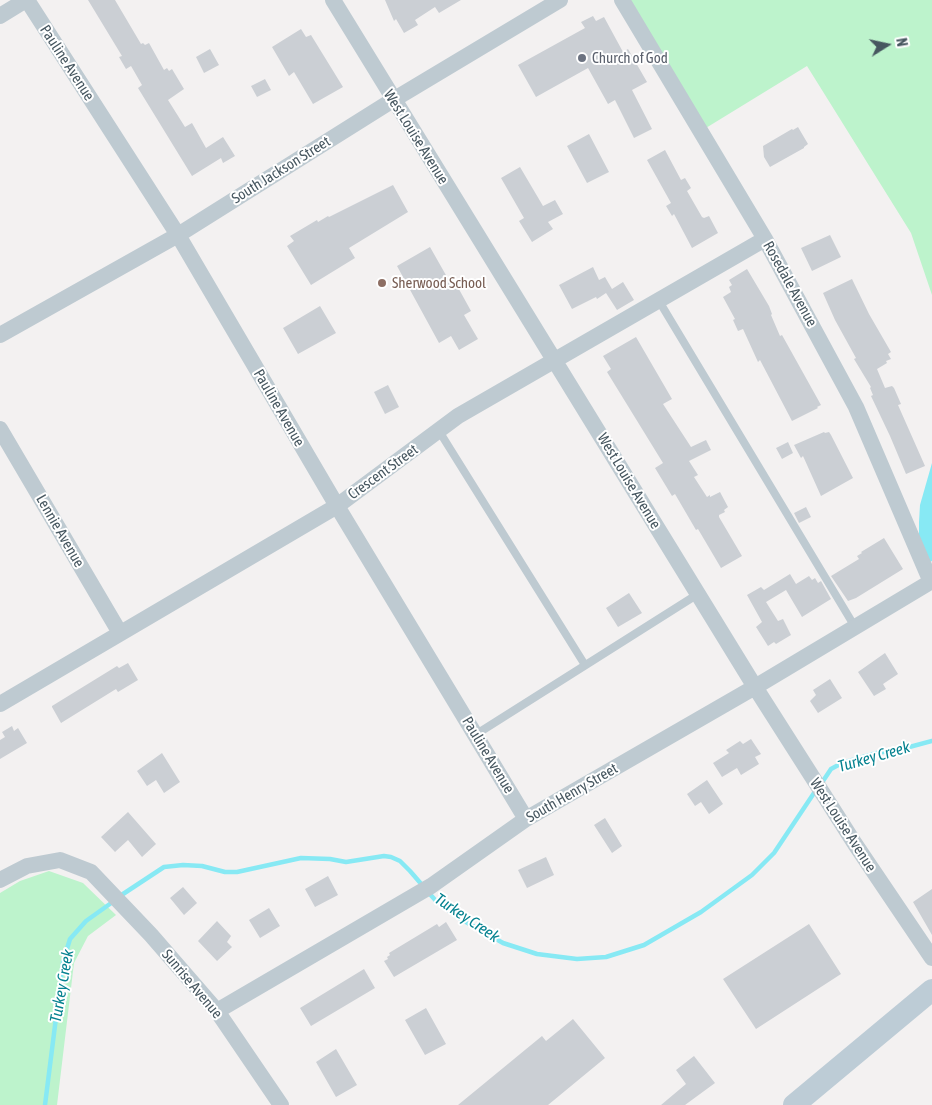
<!DOCTYPE html>
<style>
body{margin:0}
#map{position:relative;width:932px;height:1105px;overflow:hidden;background:#f3f1f1;font-family:"Asap Condensed",sans-serif}
canvas{display:block}
.north{position:absolute;left:862px;top:20px;width:50px;height:50px;-webkit-text-stroke:4px #fff;paint-order:stroke;rotate:80deg;font-size:14px;font-weight:700;line-height:20px;text-align:center;color:#475760}
.north::after{content:'';display:block;margin:auto;width:18px;height:22px;background:#475760;clip-path:polygon(50% 0,100% 100%,50% 72%,0 100%)}
</style>
<div id="map">
<canvas width="932" height="1105"></canvas>
<div class="north">N</div>
</div>
<script>
const c = document.querySelector('canvas').getContext('2d');
c.lineJoin = 'round';
function fill(path, color) { c.fillStyle = color; c.fill(path, 'evenodd'); }
const poly = rows => new Path2D(rows.map(r => 'M' + r).join(''));
function stroke(path, color, width, dash) { c.strokeStyle = color; c.lineWidth = width; c.lineCap = dash ? 'butt' : 'round'; c.setLineDash(dash || []); c.stroke(path); }
function label(font, color, halo, rows, align = 'center') {
  c.font = font + ' "Asap Condensed",sans-serif'; c.lineWidth = 4; c.setLineDash([]); c.textBaseline = 'middle'; c.strokeStyle = halo; c.fillStyle = color; for (const [text, x, y, turn = 0] of rows) {
    c.save(); c.translate(x, y); c.rotate((+turn || 0) * Math.PI / 180); c.textAlign = isNaN(turn) ? turn : align; if (halo) c.strokeText(text, 0, 0); c.fillText(text, 0, 0); c.restore();
  }
}
const green = poly([
 [622,0,932,0,932,295,911,233,807,66,701,131],
 [49,871,83,883,116,915,88,936,74,963,57,1105,0,1105,0,893,20,881]
]);
const water = poly([
 [932,463,932,561,928,563,919,541,919,522,920,505]
]);
const stream = poly([
 [821,784,831,769,842,763,877,753,902,749,932,741],
 [428,892,437,902,459,918,503,943,537,954,577,959,606,957,644,945,701,912,752,875,774,853,816,790],
 [120,896,164,867,183,865,202,866,225,872,237,872,301,858,330,859,346,862,384,856,391,857,400,861,410,871,423,886],
 [45,1105,63,962,70,939,86,921,114,901]
]);
const building = poly([
 [88,0,115,0,141,44,143,43,145,45,149,43,164,70,167,68,169,71,172,69,184,89,168,100,185,127,192,123,206,148,223,137,235,156,223,163,221,158,192,176,138,88,142,85,131,66,126,69,119,57,122,56],
 [385,0,461,0,439,13,435,7,415,20,418,25,404,33,396,19,394,21],
 [593,16,596,21,604,17,623,52,628,49,647,82,632,90,652,129,634,138,615,100,608,104,588,68,536,97,518,65,585,28,581,22],
 [301,29,306,37,311,35,343,87,313,104,294,72,289,76,272,47],
 [210,49,219,65,204,73,196,57],
 [265,79,271,90,257,97,251,86],
 [798,127,808,144,804,147,804,148,770,167,764,157,763,146,792,129,793,130],
 [589,134,609,172,587,183,567,146],
 [665,150,681,180,685,178,691,188,687,191,702,217,704,218,709,216,718,233,692,248,674,214,672,216,666,206,671,203,647,160],
 [520,167,543,206,555,200,563,214,548,222,553,229,532,242,519,221,524,218,501,178],
 [393,185,408,212,349,248,355,258,311,285,287,246,294,241,290,236,317,220,318,222,328,216,329,217],
 [830,235,841,257,812,271,801,248],
 [430,247,451,284,455,282,471,311,464,315,478,339,459,350,451,336,439,343,397,266],
 [593,267,599,280,605,277,612,289,623,282,634,300,617,310,606,293,597,299,596,297,572,309,559,285],
 [747,269,769,306,772,314,771,315,780,336,782,335,821,405,817,407,818,408,792,421,760,360,758,362,743,329,738,331,733,320,735,319,723,297,731,292,729,287,732,285,729,280],
 [852,279,869,314,891,352,888,354,891,359,886,361,887,363,877,369,885,388,892,386,894,388,901,404,898,405,925,466,906,474,890,436,871,396,873,395,870,388,871,387,854,359,856,358,835,320,823,293],
 [320,306,336,333,298,354,283,328],
 [636,337,672,399,663,404,691,447,706,440,711,450,689,461,698,475,694,477,707,497,710,495,710,497,720,492,728,507,724,510,725,512,719,515,719,517,742,556,721,568,698,529,696,530,675,494,672,496,655,468,663,463,607,372,611,369,603,356],
 [388,385,399,407,385,414,374,392],
 [824,432,825,433,829,432,831,435,853,478,821,496,803,456,801,458,794,445],
 [788,442,793,453,782,459,776,448],
 [806,507,811,517,799,523,794,513],
 [884,538,903,569,856,598,848,601,831,576,859,559,857,556,862,553,861,552],
 [790,574,796,584,809,576,812,580,815,578,818,583,821,581,831,599,802,617,786,590,766,602,778,621,783,619,791,635,776,644,774,642,768,646,756,627,762,622,747,595,761,587,764,590],
 [629,593,642,613,618,627,606,608],
 [885,653,898,674,883,684,886,689,874,696,858,672],
 [128,663,138,680,118,692,116,689,61,723,52,707,52,706,117,666,119,668],
 [830,679,842,698,818,713,810,701,816,695,813,690],
 [12,726,14,731,18,728,27,743,0,759,0,740,5,737,2,732],
 [751,739,761,754,755,757,759,764,741,775,737,768,722,777,713,763,729,753,726,750,740,741,743,744],
 [162,753,180,782,164,793,156,780,147,786,137,771],
 [707,780,723,804,709,814,701,802,695,806,687,794],
 [128,812,156,844,142,857,128,840,115,852,101,837],
 [605,818,622,846,612,853,594,825],
 [546,857,554,875,527,888,518,870],
 [328,876,338,895,315,907,305,889],
 [183,887,197,903,184,915,170,898],
 [932,889,932,935,913,902],
 [269,908,280,926,260,938,249,920],
 [217,921,231,936,227,942,232,947,217,961,198,941],
 [446,922,457,940,394,977,384,961,388,959,387,957,390,955,389,953,437,924,439,927],
 [809,924,841,974,756,1029,723,979],
 [364,969,375,988,311,1026,300,1008],
 [426,1008,446,1044,425,1055,405,1020],
 [573,1019,605,1058,548,1105,458,1105,542,1036,546,1041],
 [336,1049,357,1085,336,1097,316,1062],
 [694,1056,715,1083,685,1105,661,1105,686,1084,676,1070]
]);
const lane = poly([
 [659,301,855,627],
 [439,431,585,665],
 [475,735,698,594]
]);
const street = poly([
 [27,0,178,235,337,506,526,819],
 [333,0,755,687,855,844,932,958],
 [622,0,765,239,856,407,931,582],
 [0,16,26,0],
 [0,335,178,235,393,100,560,0],
 [0,429,120,633],
 [0,704,337,506,458,416,765,239],
 [0,880,27,866,60,860,91,872,151,935,217,1011,281,1105],
 [217,1011,431,886,526,819,755,687,932,581]
]);
const secondary = poly([
 [794,1105,932,990]
]);
const markers = [
 [582,58,5,"#6b7280"],
 [382,283,5,"#8d6e63"]
];
const worshipNames = [
 ["Church of God",592,58]
];
const streetNames = [
 ["Pauline Avenue",67,63,57],
 ["West Louise Avenue",416,137,58],
 ["South Jackson Street",281,170,-32],
 ["Rosedale Avenue",790,284,61],
 ["Pauline Avenue",279,408,60],
 ["Crescent Street",383,472,-36],
 ["West Louise Avenue",629,481,59],
 ["Lennie Avenue",60,531,60],
 ["Pauline Avenue",488,755,59],
 ["South Henry Street",572,793,-30],
 ["West Louise Avenue",843,825,57],
 ["Sunrise Avenue",192,984,50]
];
const educationNames = [
 ["Sherwood School",392,283]
];
const waterNames = [
 ["Turkey Creek",874,757,-16],
 ["Turkey Creek",467,918,34],
 ["Turkey Creek",62,986,-80]
];
fill(green, '#bdf3cc');
fill(water, '#87e9f4');
stroke(stream, '#87e9f4', 4.5);
fill(building, '#cbcfd4');
stroke(lane, '#becad1', 8);
stroke(street, '#becad1', 16);
stroke(secondary, '#bdccd6', 22);
for (const [x, y, r, color] of markers) { const dot = new Path2D(); dot.arc(x, y, r, 0, 2 * Math.PI); c.fillStyle = color; c.fill(dot); stroke(dot, '#fff', 2); }
label('15px', '#5b616d', '#fff', worshipNames, 'left');
label('15px', '#475760', '#fff', streetNames);
label('15px', '#785e54', '#fff', educationNames, 'left');
label('italic 16px', '#058290', '#fff', waterNames);
</script>
